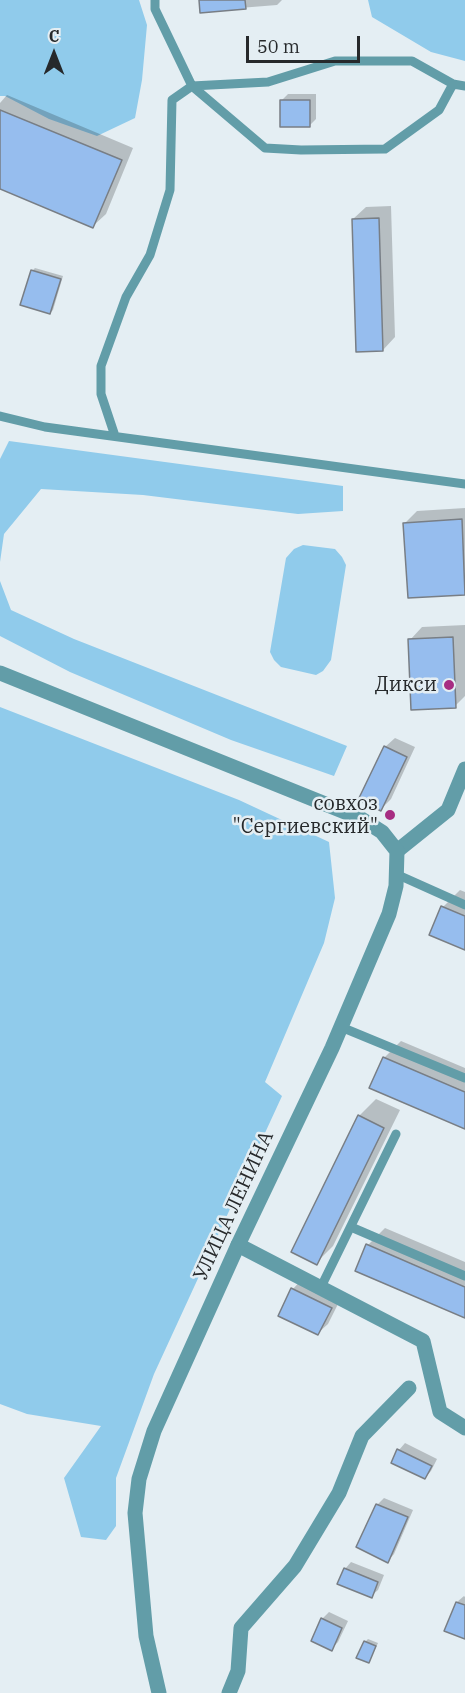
<!DOCTYPE html>
<meta charset="utf-8">
<style>
body{margin:0}
#map{position:relative;width:465px;height:1693px;overflow:hidden;background:#e4eef3;font-family:"IBM Plex Serif",serif}
canvas{display:block}
.north{position:absolute;left:24px;top:24px;width:60px;height:60px;-webkit-text-stroke:4px #e4eef3;paint-order:stroke;rotate:0deg;font-size:16px;font-weight:700;line-height:24px;text-align:center;color:#26292b}
.north::after{content:'';display:block;margin:auto;width:21px;height:27px;background:#26292b;clip-path:polygon(50% 0,100% 100%,50% 72%,0 100%)}
.scale{position:absolute;left:246px;top:36px;width:114px;height:27px;box-sizing:border-box;border:3px solid #26292b;border-top:0;padding-left:8px;font-size:18px;line-height:21px;white-space:nowrap;color:#26292b;-webkit-text-stroke:4px #e4eef3;paint-order:stroke}
</style>
<div id="map">
<canvas width="465" height="1693"></canvas>
<div class="north">С</div>
<div class="scale">50 m</div>
</div>
<script>
const c = document.querySelector('canvas').getContext('2d');
c.lineJoin = 'round';
function fill(path, color) { c.fillStyle = color; c.fill(path, 'evenodd'); }
const poly = rows => new Path2D(rows.map(r => 'M' + r).join(''));
function stroke(path, color, width, dash) { c.strokeStyle = color; c.lineWidth = width; c.lineCap = dash ? 'butt' : 'round'; c.setLineDash(dash || []); c.stroke(path); }
function label(font, color, halo, rows, align = 'center') {
  c.font = font + ' "IBM Plex Serif",serif'; c.lineWidth = 5; c.setLineDash([]); c.textBaseline = 'middle'; c.strokeStyle = halo; c.fillStyle = color; for (const [text, x, y, turn = 0] of rows) {
    c.save(); c.translate(x, y); c.rotate((+turn || 0) * Math.PI / 180); c.textAlign = isNaN(turn) ? turn : align; if (halo) c.strokeText(text, 0, 0); c.fillText(text, 0, 0); c.restore();
  }
}
const green = poly([
 [0,0,139,0,147,25,142,80,135,118,97,136,49,119,5,96,0,96],
 [368,0,465,0,465,61,431,52,372,17],
 [9,441,343,486,343,511,298,514,143,495,41,489,4,534,0,562,0,459],
 [303,545,335,549,342,557,346,565,331,660,323,671,316,675,281,667,274,660,270,652,286,558,294,549],
 [0,581,11,610,74,639,347,746,334,776,231,740,70,672,0,636],
 [0,707,239,800,329,842,335,898,324,943,265,1082,282,1096,154,1374,116,1478,116,1526,106,1540,81,1537,64,1478,101,1426,27,1414,0,1404]
]);
const shadow = poly([
 [201,0,282,0,277,5,202,11],
 [288,94,316,94,316,119,309,126,282,100],
 [7,95,133,148,106,214,93,226,0,188,0,103],
 [391,206,395,337,383,350,353,219,366,207],
 [35,268,63,276,53,310,50,313,32,271],
 [465,508,465,593,409,597,404,524,417,511],
 [465,625,465,696,455,706,410,640,422,627],
 [395,738,415,747,391,799,381,809,385,747],
 [460,890,465,892,465,949,443,907],
 [401,1041,465,1068,465,1128,384,1058],
 [376,1099,400,1110,333,1246,316,1263,359,1116],
 [385,1228,465,1262,465,1317,357,1270,368,1245],
 [302,1279,341,1298,328,1324,318,1333,293,1289],
 [405,1443,437,1459,431,1471,425,1478,399,1450],
 [384,1498,413,1510,394,1554,388,1561,358,1547,378,1504],
 [351,1562,384,1575,378,1590,371,1596,345,1569],
 [464,1596,465,1597,465,1637,457,1602],
 [329,1612,348,1621,338,1642,331,1649,322,1619],
 [368,1639,378,1643,369,1662,365,1642]
]);
const building = poly([
 [199,0,245,0,246,9,200,13,199,0],
 [280,100,310,100,310,127,280,127,280,100],
 [0,110,122,160,93,228,0,189,0,110],
 [379,218,383,351,356,352,352,219,379,218],
 [31,270,61,279,50,314,20,305,31,270],
 [462,519,465,595,408,598,403,523,462,519],
 [453,637,456,708,411,710,408,639,453,637],
 [384,746,407,757,381,811,358,800,384,746],
 [441,906,465,916,465,950,429,935,441,906],
 [383,1057,465,1092,465,1129,369,1088,383,1057],
 [358,1115,384,1128,317,1265,291,1252,358,1115],
 [366,1244,465,1287,465,1318,355,1271,366,1244],
 [291,1288,332,1308,318,1335,278,1316,291,1288],
 [397,1449,432,1466,425,1479,391,1463,397,1449],
 [376,1504,408,1517,388,1563,356,1547,376,1504],
 [344,1568,378,1582,372,1598,337,1584,344,1568],
 [456,1602,465,1605,465,1639,444,1631,456,1602],
 [321,1618,342,1628,332,1651,311,1641,321,1618],
 [364,1641,376,1646,369,1663,356,1658,364,1641]
]);
const service = poly([
 [155,0,155,9,192,86,265,148,301,150,385,149,439,110,453,84],
 [0,416,45,427,465,484],
 [115,436,101,394,101,366,126,297,150,255,170,190,172,100,192,86,268,82,335,61,412,61,453,84,465,86],
 [396,874,465,905],
 [341,1027,465,1078],
 [351,1227,465,1276],
 [321,1287,396,1134]
]);
const minor = poly([
 [397,851,448,810,465,769],
 [238,1245,423,1341,440,1412,465,1428],
 [229,1693,238,1671,241,1628,295,1566,339,1493,362,1436,409,1388]
]);
const tertiary = poly([
 [0,673,360,818,382,832,397,851,396,886,389,914,332,1048,238,1245,154,1431,139,1479,135,1513,146,1636,159,1693]
]);
const markers = [
 [449,685,6,"#a72d82"],
 [390,815,6,"#a72d82"]
];
const poiNames = [
 ["Дикси",437,685],
 ["совхоз",378,804],
 ["\"Сергиевский\"",378,827]
];
const streetNames = [
 ["УЛИЦА ЛЕНИНА",234,1206,-65]
];
fill(green, '#90cbeb');
fill(shadow, '#0003');
fill(building, '#96bdee');
stroke(building, '#787e85', 1.5);
stroke(service, '#629da8', 9);
stroke(minor, '#629da8', 15);
stroke(tertiary, '#629da8', 15);
for (const [x, y, r, color] of markers) { const dot = new Path2D(); dot.arc(x, y, r, 0, 2 * Math.PI); c.fillStyle = color; c.fill(dot); stroke(dot, '#e4eef3', 2); }
label('20px', '#26292b', '#e4eef3', poiNames, 'right');
label('20px', '#26292b', '#e4eef3', streetNames);
</script>
